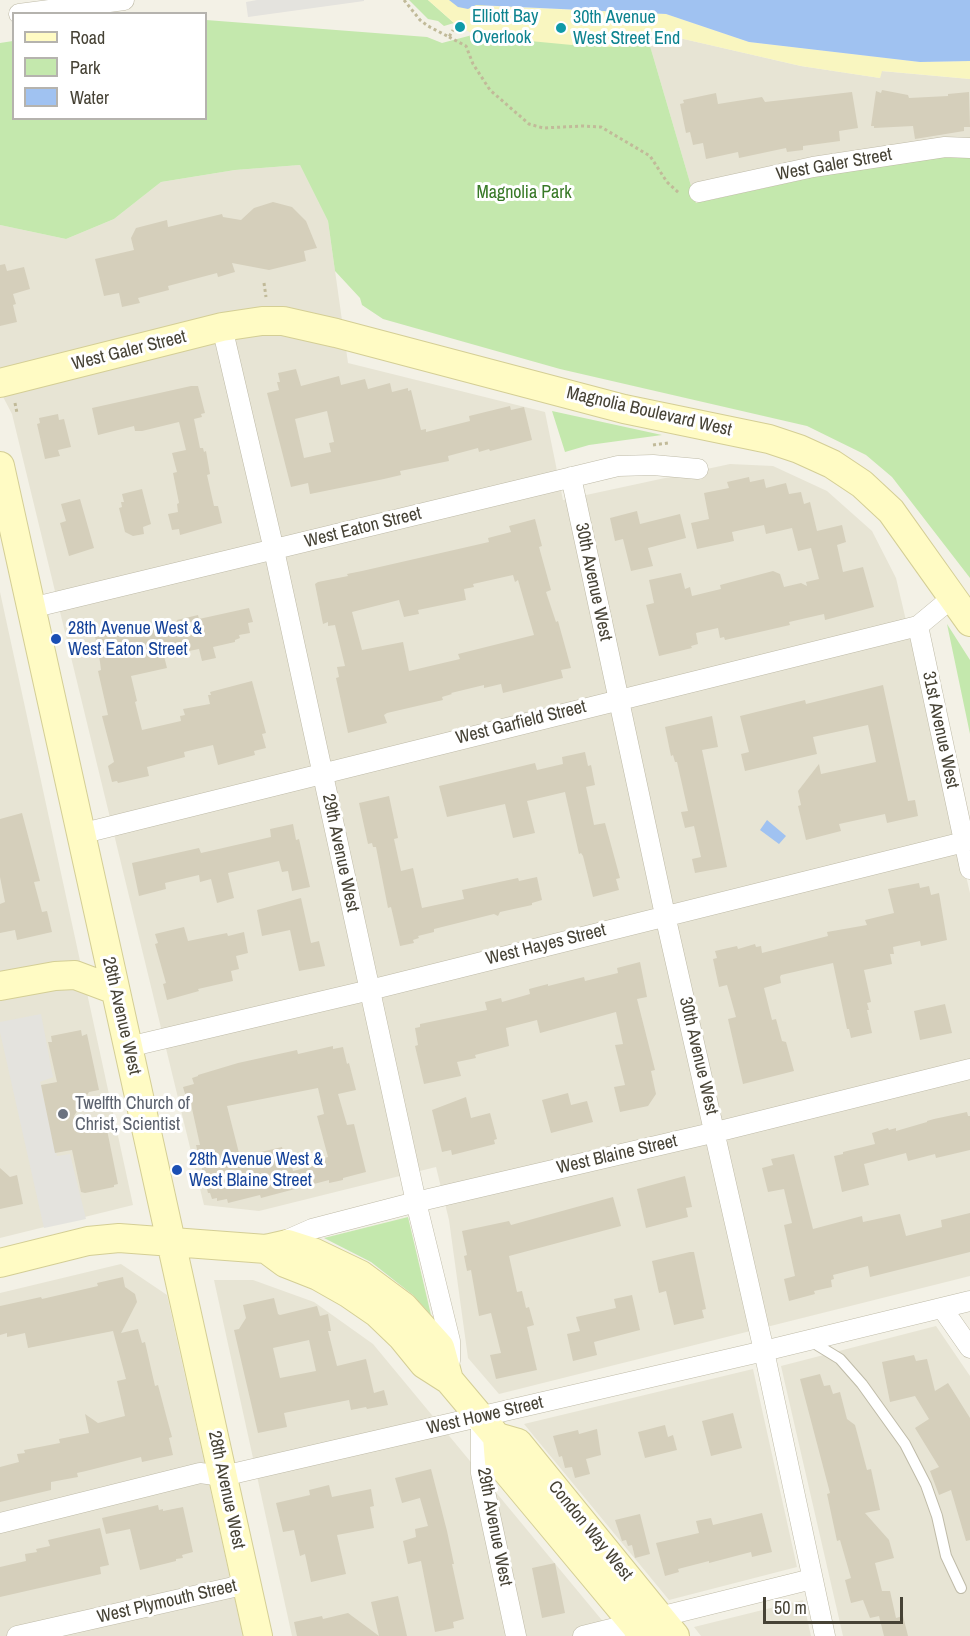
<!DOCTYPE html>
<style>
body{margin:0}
#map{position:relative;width:970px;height:1636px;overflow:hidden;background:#f3f1e6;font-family:"Archivo Narrow",sans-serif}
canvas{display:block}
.legend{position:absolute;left:12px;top:12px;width:195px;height:108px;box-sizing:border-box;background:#fff;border:2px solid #b5b3ae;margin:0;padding:8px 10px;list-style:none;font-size:18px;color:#464235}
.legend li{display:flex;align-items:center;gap:12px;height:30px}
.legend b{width:30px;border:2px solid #b5b3ae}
.scale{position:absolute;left:763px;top:1597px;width:140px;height:27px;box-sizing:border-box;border:3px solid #464235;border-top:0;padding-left:8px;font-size:18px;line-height:21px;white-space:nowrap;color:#464235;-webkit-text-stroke:4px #fff;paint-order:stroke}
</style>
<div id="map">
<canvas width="970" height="1636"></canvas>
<ul class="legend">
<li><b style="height:8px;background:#fffbc4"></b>Road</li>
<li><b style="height:16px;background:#c4e8ad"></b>Park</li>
<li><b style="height:16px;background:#a0c2f1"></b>Water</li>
</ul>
<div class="scale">50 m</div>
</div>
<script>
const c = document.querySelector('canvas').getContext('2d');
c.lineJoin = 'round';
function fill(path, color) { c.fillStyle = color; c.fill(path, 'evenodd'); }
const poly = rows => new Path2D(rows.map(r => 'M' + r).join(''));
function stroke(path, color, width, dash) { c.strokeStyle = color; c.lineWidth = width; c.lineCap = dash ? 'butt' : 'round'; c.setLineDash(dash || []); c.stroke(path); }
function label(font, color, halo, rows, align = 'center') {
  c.font = font + ' "Archivo Narrow",sans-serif'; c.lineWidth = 6; c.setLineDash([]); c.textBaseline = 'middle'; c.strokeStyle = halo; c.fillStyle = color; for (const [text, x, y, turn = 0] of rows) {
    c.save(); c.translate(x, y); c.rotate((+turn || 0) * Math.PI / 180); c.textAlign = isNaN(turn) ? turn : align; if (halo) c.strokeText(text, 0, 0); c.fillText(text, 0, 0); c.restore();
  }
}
const residential = poly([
 [662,34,801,66,880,78,881,71,970,79,970,156,923,157,864,166,696,203,648,39],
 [300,165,328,221,348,363,545,412,563,500,730,464,773,466,827,491,872,531,896,578,970,893,970,1276,499,1394,468,1358,449,1220,436,1167,259,1211,204,1205,12,414,0,391,0,225,66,239,114,219,161,182,235,170],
 [0,592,133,1205,0,1238],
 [121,1264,167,1295,243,1636,0,1636,0,1293],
 [214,1280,253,1280,314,1302,373,1344,615,1636,292,1636],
 [936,1326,970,1376,970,1636,843,1636,781,1366],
 [753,1369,797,1567,669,1600,524,1424],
 [803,1600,811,1636,701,1636,694,1627]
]);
const green = poly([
 [409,0,428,0,454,23,444,26,438,21,428,19],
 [206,20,427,37,442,43,491,30,648,39,696,203,864,166,923,157,970,156,970,578,892,477,866,455,807,426,560,369,383,319,362,305,360,298,335,271,328,221,300,165,235,170,161,182,114,219,66,239,0,225,0,43,13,41,14,118,206,118],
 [552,411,662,435,589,445,565,452],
 [947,624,970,660,970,734],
 [408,1217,431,1315,413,1295,371,1262,324,1238]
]);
const sand = poly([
 [428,0,472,0,487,6,666,14,749,42,920,62,970,61,970,79,882,71,880,78,801,66,662,34,637,38,627,46,603,47,588,38,572,45,488,37,471,33,454,23]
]);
const parking = poly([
 [257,0,364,0,364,1,248,17,246,2],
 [41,1014,53,1077,40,1082,57,1156,70,1154,86,1219,44,1228,0,1032,0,1022]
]);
const water = poly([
 [449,0,970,0,970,61,920,62,749,42,666,14,476,5,468,9,458,7],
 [767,820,786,836,779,844,760,830]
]);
const building = poly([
 [882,90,908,95,909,98,948,96,948,94,969,92,970,127,964,127,964,131,915,139,913,126,874,128,874,126,871,126,876,91,881,93],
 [852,92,858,128,839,131,840,141,803,146,803,150,787,152,786,148,739,158,738,152,706,159,703,143,693,145,690,132,686,133,680,104,684,103,683,100,716,93,718,104,762,97,765,102],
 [273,202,292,207,306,221,317,248,304,251,306,261,269,270,232,263,235,272,218,277,217,273,168,286,169,290,138,298,140,303,122,307,119,293,104,296,95,259,134,250,131,238,136,228,167,220,168,227,222,214,223,217,241,220,254,208],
 [5,264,7,271,24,267,30,289,13,294,16,304,13,305,17,322,0,326,0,265],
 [296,369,301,386,339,376,341,385,365,379,368,389,390,383,392,392,408,388,408,391,411,390,421,430,426,429,426,432,470,421,469,416,510,406,511,410,524,407,532,440,490,451,489,449,479,452,478,448,448,456,449,461,400,471,401,475,384,479,310,494,308,483,291,487,267,393,279,390,277,382,280,382,278,373],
 [327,411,334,442,329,443,331,452,304,458,295,419],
 [191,386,198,386,205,413,201,414,202,417,194,419,200,448,203,448,204,452,206,451,210,474,207,475,214,506,218,506,222,523,180,535,179,529,172,530,168,514,178,512,177,504,179,503,173,473,177,472,172,453,186,450,179,422,142,431,135,431,134,426,98,435,92,408],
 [58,414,59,420,64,419,71,447,58,450,60,456,45,459,37,424,40,423,39,418],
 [749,477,750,482,764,479,766,488,786,483,789,494,801,492,804,504,810,502,817,531,842,525,846,542,837,545,843,572,863,567,874,607,825,620,824,614,789,622,790,625,725,640,724,637,720,638,718,628,696,633,698,644,691,646,692,648,659,656,646,605,654,603,649,580,681,573,685,589,690,587,692,596,721,589,720,585,773,571,780,574,784,587,801,583,807,586,806,582,819,579,811,548,798,551,792,528,766,534,764,525,732,532,734,541,697,549,691,523,709,519,704,493,729,488,727,482],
 [142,489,151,524,143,527,144,534,133,536,125,532,119,508,122,507,121,502,124,502,122,494],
 [80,499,94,548,69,556,60,523,66,521,61,504],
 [637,511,640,524,680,514,686,538,648,548,653,566,631,571,623,539,615,541,610,518],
 [535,519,542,546,539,547,551,590,546,592,556,622,558,621,571,668,561,670,563,678,503,693,501,684,484,688,484,685,451,693,452,694,442,697,443,700,387,713,384,715,387,723,348,733,336,678,339,677,337,667,345,666,335,625,328,626,328,622,323,624,315,584,318,582,348,576,347,574,362,571,489,542,488,538,511,532,509,526],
 [513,575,515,582,518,580,534,635,458,654,460,659,409,671,403,642,362,650,352,612,399,600,404,617,419,614,418,610,466,600,464,589,474,587,473,584],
 [249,608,253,622,248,623,250,633,239,635,240,638,235,640,235,642,213,647,216,658,202,661,199,649,164,656,167,668,131,676,137,701,135,702,142,730,181,721,180,716,185,715,183,709,210,704,208,695,211,695,210,692,252,681,266,733,262,734,266,748,254,751,255,755,218,765,213,745,184,752,185,757,147,767,149,776,118,783,117,781,112,782,108,766,114,762,102,716,108,715,98,671,101,670,100,662,95,636,119,630,120,634,147,628,148,631,178,624,177,620,198,615,199,619],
 [883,685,908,801,915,800,918,816,887,823,885,814,839,824,841,831,806,840,798,806,801,805,798,791,819,764,821,774,876,762,868,725,813,737,817,754,745,771,741,754,749,752,740,716,805,700,806,704],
 [712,716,718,747,702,750,727,867,695,873,692,859,701,857,694,826,685,828,681,812,688,811,677,762,675,762,673,755,671,756,665,727],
 [585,752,588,766,591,765,595,785,586,787,594,825,605,823,620,878,616,879,619,890,593,897,583,856,581,853,579,854,565,792,527,801,535,833,513,838,505,804,447,817,439,786,535,763,537,770,563,764,562,757],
 [389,796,398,838,394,839,401,871,413,868,422,908,464,899,462,890,518,878,519,881,537,877,542,900,532,903,532,905,500,912,498,916,494,914,434,929,434,932,418,936,419,938,413,940,414,943,400,946,391,907,388,908,376,847,373,847,372,843,368,844,359,803],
 [22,813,40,881,34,882,42,912,47,911,52,932,17,940,15,930,0,933,0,904,5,902,0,877,0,819],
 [293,824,296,840,299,839,310,887,292,891,288,871,282,872,279,861,228,873,234,898,217,903,211,879,200,882,199,875,165,883,166,889,139,896,132,863,199,848,201,853,271,837,270,829],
 [919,883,920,888,929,886,931,895,939,893,947,940,921,946,920,941,893,947,894,954,890,954,892,964,864,970,871,1002,867,1003,869,1010,867,1010,872,1033,851,1038,849,1029,847,1029,833,963,781,975,780,977,781,983,764,988,772,1020,776,1019,782,1041,786,1042,794,1071,743,1084,728,1019,736,1017,727,985,719,987,713,959,717,958,715,951,737,946,738,949,755,944,756,947,761,946,762,953,828,936,827,932,867,925,865,920,894,913,888,889],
 [301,898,311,943,319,941,325,966,299,971,290,930,262,936,257,910],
 [184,927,188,941,227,933,228,936,244,932,248,953,236,956,239,969,231,971,233,981,198,989,199,991,167,1000,163,984,166,983,155,944,158,943,155,934],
 [640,962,647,997,637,999,655,1070,651,1071,656,1094,648,1106,620,1112,614,1087,625,1085,615,1045,623,1044,616,1012,540,1033,537,1020,506,1028,509,1046,475,1055,476,1058,457,1062,461,1076,424,1084,415,1046,418,1045,415,1028,420,1027,420,1024,487,1010,485,1002,501,998,502,1002,530,994,529,989,548,984,548,986,584,977,585,981,618,973,617,968],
 [945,1004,952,1033,920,1040,914,1011],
 [81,1030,82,1036,87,1034,99,1090,89,1092,74,1116,96,1127,106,1125,118,1184,114,1185,114,1187,85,1193,81,1192,72,1150,55,1153,41,1085,57,1082,48,1042,52,1042,51,1036],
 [333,1046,333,1049,343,1047,347,1064,349,1063,356,1090,338,1094,347,1125,354,1124,366,1172,343,1178,343,1180,329,1183,329,1180,261,1198,260,1195,228,1203,227,1199,217,1201,217,1198,212,1199,210,1193,208,1193,196,1145,200,1145,191,1104,188,1104,183,1087,194,1084,192,1078,198,1076,198,1075,238,1063,297,1050,298,1054],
 [318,1088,324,1114,317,1116,328,1157,320,1159,321,1164,293,1171,292,1167,287,1168,282,1147,240,1157,227,1106],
 [568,1093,571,1105,587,1101,593,1122,551,1133,542,1100],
 [466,1097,471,1118,490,1113,497,1139,494,1140,495,1144,452,1155,451,1150,442,1152,432,1110],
 [967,1112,968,1116,970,1116,970,1150,936,1158,935,1154,908,1161,906,1153,864,1164,869,1185,842,1192,834,1156,843,1154,843,1152,875,1144,872,1133,888,1128,889,1130,896,1128,896,1131,927,1122,927,1121,934,1119],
 [794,1154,813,1229,862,1216,863,1222,900,1214,906,1236,942,1227,941,1220,970,1213,970,1252,870,1277,868,1266,833,1275,834,1279,831,1280,832,1287,814,1291,815,1294,789,1301,784,1279,795,1276,784,1225,792,1223,784,1189,768,1192,762,1168,773,1165,771,1159],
 [0,1168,10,1177,17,1175,23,1204,0,1209],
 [685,1176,692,1207,686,1208,688,1217,646,1228,637,1189],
 [613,1197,621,1226,509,1256,517,1292,522,1291,526,1308,529,1307,534,1325,527,1327,537,1370,496,1379,490,1355,501,1353,491,1313,479,1316,471,1270,467,1271,464,1256,467,1255,462,1231,509,1221,511,1225],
 [690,1252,694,1252,706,1309,702,1310,704,1318,674,1325,666,1291,659,1293,652,1261],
 [123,1277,125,1287,135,1294,137,1302,121,1333,138,1329,142,1343,145,1342,155,1386,158,1385,167,1419,172,1437,169,1438,173,1455,142,1462,141,1457,86,1471,77,1473,78,1477,51,1482,51,1490,0,1502,0,1467,19,1462,17,1454,25,1453,24,1450,60,1443,59,1439,89,1433,85,1414,98,1423,125,1416,117,1381,126,1379,113,1331,28,1348,25,1333,7,1337,7,1333,0,1335,0,1306,41,1297,42,1299,98,1286,97,1283],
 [632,1295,640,1330,594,1342,597,1355,573,1361,567,1334,580,1331,576,1317,616,1308,614,1299],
 [274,1298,278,1314,280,1315,317,1306,320,1316,328,1314,331,1331,328,1331,337,1366,366,1359,374,1393,384,1390,388,1405,367,1409,366,1407,351,1410,349,1400,284,1413,287,1427,258,1433,234,1330,239,1329,246,1318,243,1305],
 [309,1340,316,1371,280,1378,273,1348],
 [914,1355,916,1361,927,1359,935,1391,948,1383,970,1418,970,1540,966,1541,951,1490,939,1495,930,1471,939,1467,915,1428,929,1419,915,1396,890,1402,882,1362],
 [820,1374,824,1386,830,1385,833,1394,840,1392,847,1419,855,1425,867,1470,871,1469,880,1510,865,1513,889,1540,894,1558,875,1563,882,1591,890,1591,896,1618,903,1616,908,1636,884,1636,879,1616,870,1618,863,1600,851,1603,845,1580,851,1578,840,1540,837,1541,827,1494,830,1493,800,1379],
 [733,1413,742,1448,711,1456,702,1421],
 [665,1425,668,1437,673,1435,677,1450,645,1458,638,1432],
 [597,1429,601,1455,586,1459,590,1474,575,1478,572,1467,565,1468,562,1456,559,1457,553,1436,578,1430,579,1434],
 [431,1469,447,1531,454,1564,452,1564,464,1619,453,1622,454,1628,435,1632,421,1561,408,1564,403,1541,416,1537,415,1529,428,1526,420,1498,402,1503,395,1478],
 [329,1485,332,1497,371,1489,374,1506,370,1507,374,1528,337,1535,346,1574,311,1582,305,1554,300,1556,294,1530,283,1532,276,1503,310,1495,309,1490],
 [158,1505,159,1510,163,1509,163,1511,183,1507,193,1552,182,1555,183,1558,176,1559,176,1561,140,1570,130,1529,106,1534,102,1518],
 [762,1513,772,1552,752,1557,751,1552,709,1563,709,1561,678,1569,679,1572,665,1576,656,1543,699,1533,696,1521,711,1518,713,1525],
 [640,1514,650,1554,635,1558,632,1545,628,1546,626,1540,622,1541,615,1520],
 [100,1528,109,1565,100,1567,101,1574,0,1597,0,1567,26,1561,25,1554,37,1552,36,1549,50,1546,48,1540],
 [555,1563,565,1613,542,1618,532,1568],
 [398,1596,407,1636,379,1636,371,1602],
 [348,1613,379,1636,297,1636,294,1622,322,1616,323,1619]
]);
const path = poly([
 [404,0,420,20,428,26,449,37,453,30],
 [449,37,466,46,473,64,490,90,529,124,543,128,583,126,601,127,650,156,667,182,680,194],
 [264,283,266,297],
 [15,403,17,413],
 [653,445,668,443]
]);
const lane = poly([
 [809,1340,840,1359,862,1384,905,1444,926,1485,937,1516,946,1556,961,1588]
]);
const street = poly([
 [19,14,124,0],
 [699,192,813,167,945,147,970,148],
 [222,327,274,550,416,1202,450,1341,450,1361],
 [571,477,665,915,764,1351,825,1636],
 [31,608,618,466,653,465,698,469],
 [918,626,970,869],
 [80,834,918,626,953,597],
 [128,1047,370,990,964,842],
 [278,1244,312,1229,416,1202,716,1132,970,1069],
 [942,1308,970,1348],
 [481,1417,481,1473,516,1636],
 [0,1523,200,1473,223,1476,764,1351,970,1301],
 [17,1636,247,1584],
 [583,1636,812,1579]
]);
const secondary = poly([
 [0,383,222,327,262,321,283,321,336,333,624,409,769,439,799,449,832,464,862,484,891,511,970,622],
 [0,466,258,1636],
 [0,986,55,976,75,975,115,990],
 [266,1249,285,1263,318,1276,348,1293,377,1313,402,1337,424,1364,449,1380,497,1437,518,1443,675,1636],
 [0,1263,88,1241,119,1238,266,1249,288,1244,313,1252,361,1275,404,1307,440,1347,449,1380],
 [497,1437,499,1462,644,1636]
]);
const markers = [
 [460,27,6,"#0f9aa8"],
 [561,28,6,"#0f9aa8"],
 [56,639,6,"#1a4fb4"],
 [63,1114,6,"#6b7280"],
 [177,1170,6,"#1a4fb4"]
];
const cultureNames = [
 ["Elliott Bay",472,17],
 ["Overlook",472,38],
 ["30th Avenue",573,18],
 ["West Street End",573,39]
];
const streetNames = [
 ["West Galer Street",834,165,-10],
 ["West Galer Street",129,351,-14],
 ["Magnolia Boulevard West",649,412,13],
 ["West Eaton Street",363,528,-14],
 ["30th Avenue West",593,582,78],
 ["West Garfield Street",521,723,-14],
 ["31st Avenue West",940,730,78],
 ["29th Avenue West",340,853,78],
 ["West Hayes Street",546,945,-14],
 ["28th Avenue West",121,1016,77],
 ["30th Avenue West",698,1056,77],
 ["West Blaine Street",617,1155,-13],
 ["West Howe Street",485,1416,-13],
 ["28th Avenue West",226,1490,78],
 ["29th Avenue West",494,1527,79],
 ["Condon Way West",590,1531,51],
 ["West Plymouth Street",167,1602,-13]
];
const parkNames = [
 ["Magnolia Park",524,193]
];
const transitNames = [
 ["28th Avenue West &",68,629],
 ["West Eaton Street",68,650],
 ["28th Avenue West &",189,1160],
 ["West Blaine Street",189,1181]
];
const worshipNames = [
 ["Twelfth Church of",75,1104],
 ["Christ, Scientist",75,1125]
];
fill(residential, '#e7e4d4');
fill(green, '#c4e8ad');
fill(sand, '#f9f6c0');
fill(parking, '#e4e3de');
fill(water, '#a0c2f1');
fill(building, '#d5cfbb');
stroke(lane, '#bfbba8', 12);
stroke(street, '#bfbba8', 21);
stroke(secondary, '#d4ce95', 30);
stroke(path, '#c1ba99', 3, [3, 3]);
stroke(lane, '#fff', 10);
stroke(street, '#fff', 20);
stroke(secondary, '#fffbc4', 28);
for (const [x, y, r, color] of markers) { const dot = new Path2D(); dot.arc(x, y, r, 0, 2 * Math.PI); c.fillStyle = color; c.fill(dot); stroke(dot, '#fff', 2); }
label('18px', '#0d838f', '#fff', cultureNames, 'left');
label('18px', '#464235', '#fff', streetNames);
label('18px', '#387927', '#fff', parkNames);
label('18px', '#164399', '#fff', transitNames, 'left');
label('18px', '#5b616d', '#fff', worshipNames, 'left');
</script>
